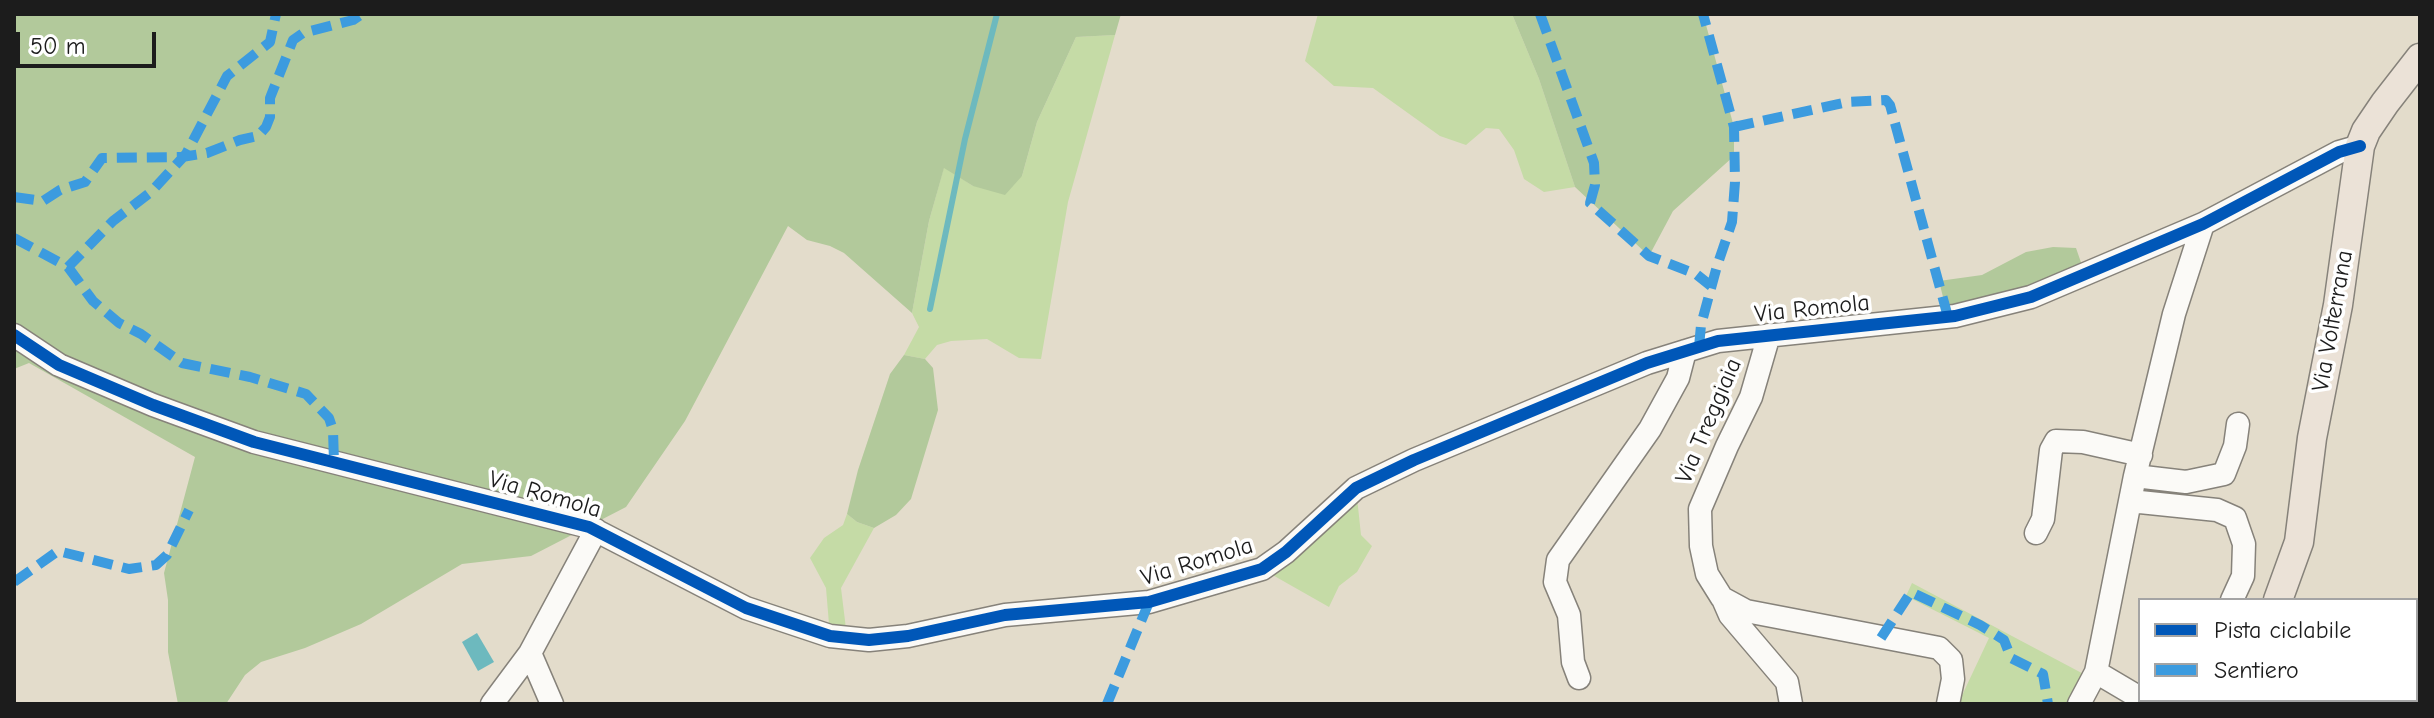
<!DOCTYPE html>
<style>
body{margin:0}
#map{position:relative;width:2434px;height:718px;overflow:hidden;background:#e3dccb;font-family:"Comic Neue",sans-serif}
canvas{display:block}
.frame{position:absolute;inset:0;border:16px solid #1c1c1c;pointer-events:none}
.legend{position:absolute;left:2138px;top:598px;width:280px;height:104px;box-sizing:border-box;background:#fff;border:2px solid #a4a4a4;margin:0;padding:10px 14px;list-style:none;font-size:24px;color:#1c1c1c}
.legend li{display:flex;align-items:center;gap:16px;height:40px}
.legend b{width:40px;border:2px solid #a4a4a4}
.scale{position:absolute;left:16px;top:32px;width:140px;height:36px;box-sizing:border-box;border:4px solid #1c1c1c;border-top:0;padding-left:10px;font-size:24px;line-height:28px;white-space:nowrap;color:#1c1c1c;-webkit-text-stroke:6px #fff;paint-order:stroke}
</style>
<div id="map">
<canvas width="2434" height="718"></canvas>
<div class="frame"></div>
<ul class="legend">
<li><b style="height:10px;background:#0057b8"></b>Pista ciclabile</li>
<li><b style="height:10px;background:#3c9bdf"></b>Sentiero</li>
</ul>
<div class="scale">50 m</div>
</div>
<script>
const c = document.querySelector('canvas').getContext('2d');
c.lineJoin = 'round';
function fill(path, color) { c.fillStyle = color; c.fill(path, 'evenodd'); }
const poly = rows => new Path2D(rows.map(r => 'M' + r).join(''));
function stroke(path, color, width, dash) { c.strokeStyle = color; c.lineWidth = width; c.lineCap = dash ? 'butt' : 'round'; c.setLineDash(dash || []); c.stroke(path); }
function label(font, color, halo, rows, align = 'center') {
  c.font = font + ' "Comic Neue",sans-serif'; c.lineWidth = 7; c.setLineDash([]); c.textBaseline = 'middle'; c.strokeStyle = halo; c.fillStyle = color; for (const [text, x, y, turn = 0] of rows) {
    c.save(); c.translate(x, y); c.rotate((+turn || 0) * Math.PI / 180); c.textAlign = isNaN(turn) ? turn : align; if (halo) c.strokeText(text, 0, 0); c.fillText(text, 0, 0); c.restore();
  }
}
const green = poly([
 [1318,14,1512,14,1539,79,1575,187,1544,192,1524,179,1514,150,1499,129,1486,128,1466,145,1440,136,1373,88,1334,86,1305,61],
 [1115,35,1068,202,1041,359,1019,358,987,339,951,341,937,345,925,359,904,355,919,327,912,313,929,221,944,167,973,186,1022,176,1037,122,1076,37],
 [1356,488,1361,535,1372,546,1357,572,1339,586,1329,607,1262,569],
 [847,514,857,522,874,528,841,588,847,637,830,636,826,588,810,558,824,538,843,525],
 [1912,583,2093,679,2079,704,1958,704,1989,638,1906,596]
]);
const forest = poly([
 [14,14,1121,14,1115,35,1076,37,1037,122,1022,176,1005,195,973,186,944,168,929,221,912,313,844,253,830,246,807,240,788,226,685,421,626,507,531,556,462,564,361,624,305,648,261,662,245,675,226,704,178,704,168,652,168,600,164,573,195,457,29,363,14,369],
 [1512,14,1703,14,1734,127,1734,156,1673,211,1649,256,1575,187,1539,79],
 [2053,247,2076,248,2085,274,1948,317,1939,281,1982,275,2026,252],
 [904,355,925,359,933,368,938,410,911,499,896,515,874,528,857,522,847,514,858,470,890,374]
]);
const water = poly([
 [477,633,494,662,478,671,462,642]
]);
const stream = poly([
 [930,309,965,139,997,14]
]);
const minor = poly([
 [14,335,59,365,153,405,254,442,589,527,746,608,830,636,869,640,908,636,1005,615,1149,602,1262,569,1286,552,1356,488,1414,460,1647,363,1718,341,1955,316,2031,297,2203,224,2339,152,2360,146],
 [1769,335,1751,397,1727,446,1700,509,1701,546,1707,574,1722,598,1746,611,1939,648,1951,660,1953,679,1948,704],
 [2135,476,2186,482,2224,474,2235,446,2238,424],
 [2130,501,2217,510,2235,518,2244,544,2243,576,2232,600],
 [2036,533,2043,519,2051,450,2056,441,2083,442,2141,455],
 [1723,599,1730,615,1787,682,1791,704],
 [2096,672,2140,698],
 [1579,678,1573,662,1569,615,1555,582,1558,560,1650,429,1678,378,1685,351],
 [492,704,530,653],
 [552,704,530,653,596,530],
 [2079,704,2096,672,2135,476,2174,314,2203,224]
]);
const major = poly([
 [2278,600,2299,542,2312,438,2338,305,2360,146,2366,131,2385,103,2420,58],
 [2226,704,2228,700]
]);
const quiet = poly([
 [1540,14,1594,163,1595,185,1590,203,1649,256,1696,274,1711,286],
 [1734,127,1848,102,1886,100,1890,105,1948,317],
 [14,197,43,201,60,190,85,182,102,158,182,157,207,153,240,140,258,136,266,127,270,117,270,98,293,40,303,33,353,20,362,14],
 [14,238,68,267,113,221,151,192,186,154,227,76,270,42,276,14],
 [68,267,93,301,119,323,141,334,182,363,250,377,306,394,329,418,333,430,334,462],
 [1699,347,1701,325,1717,266,1732,222,1735,182,1734,127,1703,14],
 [14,582,58,551,129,569,156,565,167,555,189,510],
 [1881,638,1911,592,1980,625,2004,640,2011,658,2043,674,2048,704],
 [1107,704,1149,602],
 [2307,704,2309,700]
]);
const cycleway = poly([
 [14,335,59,365,153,405,254,442,589,527,746,608,830,636,869,640,908,636,1005,615,1149,602,1262,569,1286,552,1356,488,1414,460,1647,363,1718,341,1955,316,2031,297,2203,224,2339,152,2360,146]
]);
const streetNames = [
 ["Via Romola",1812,309,-6],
 ["Via Volterrana",2333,321,-80],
 ["Via Treggiaia",1709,421,-67],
 ["Via Romola",545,495,16],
 ["Via Romola",1197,562,-17]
];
fill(green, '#c5dba6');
fill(forest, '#b2c99b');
fill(water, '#6db9be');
stroke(stream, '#6db9be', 6);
stroke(minor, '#86827a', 25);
stroke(major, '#86827a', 31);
stroke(minor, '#fbfaf7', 22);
stroke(major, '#ebe2d7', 28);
stroke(quiet, '#3c9bdf', 10, [20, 10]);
stroke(cycleway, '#0057b8', 12);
label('24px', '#1c1c1c', '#fff', streetNames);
</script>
